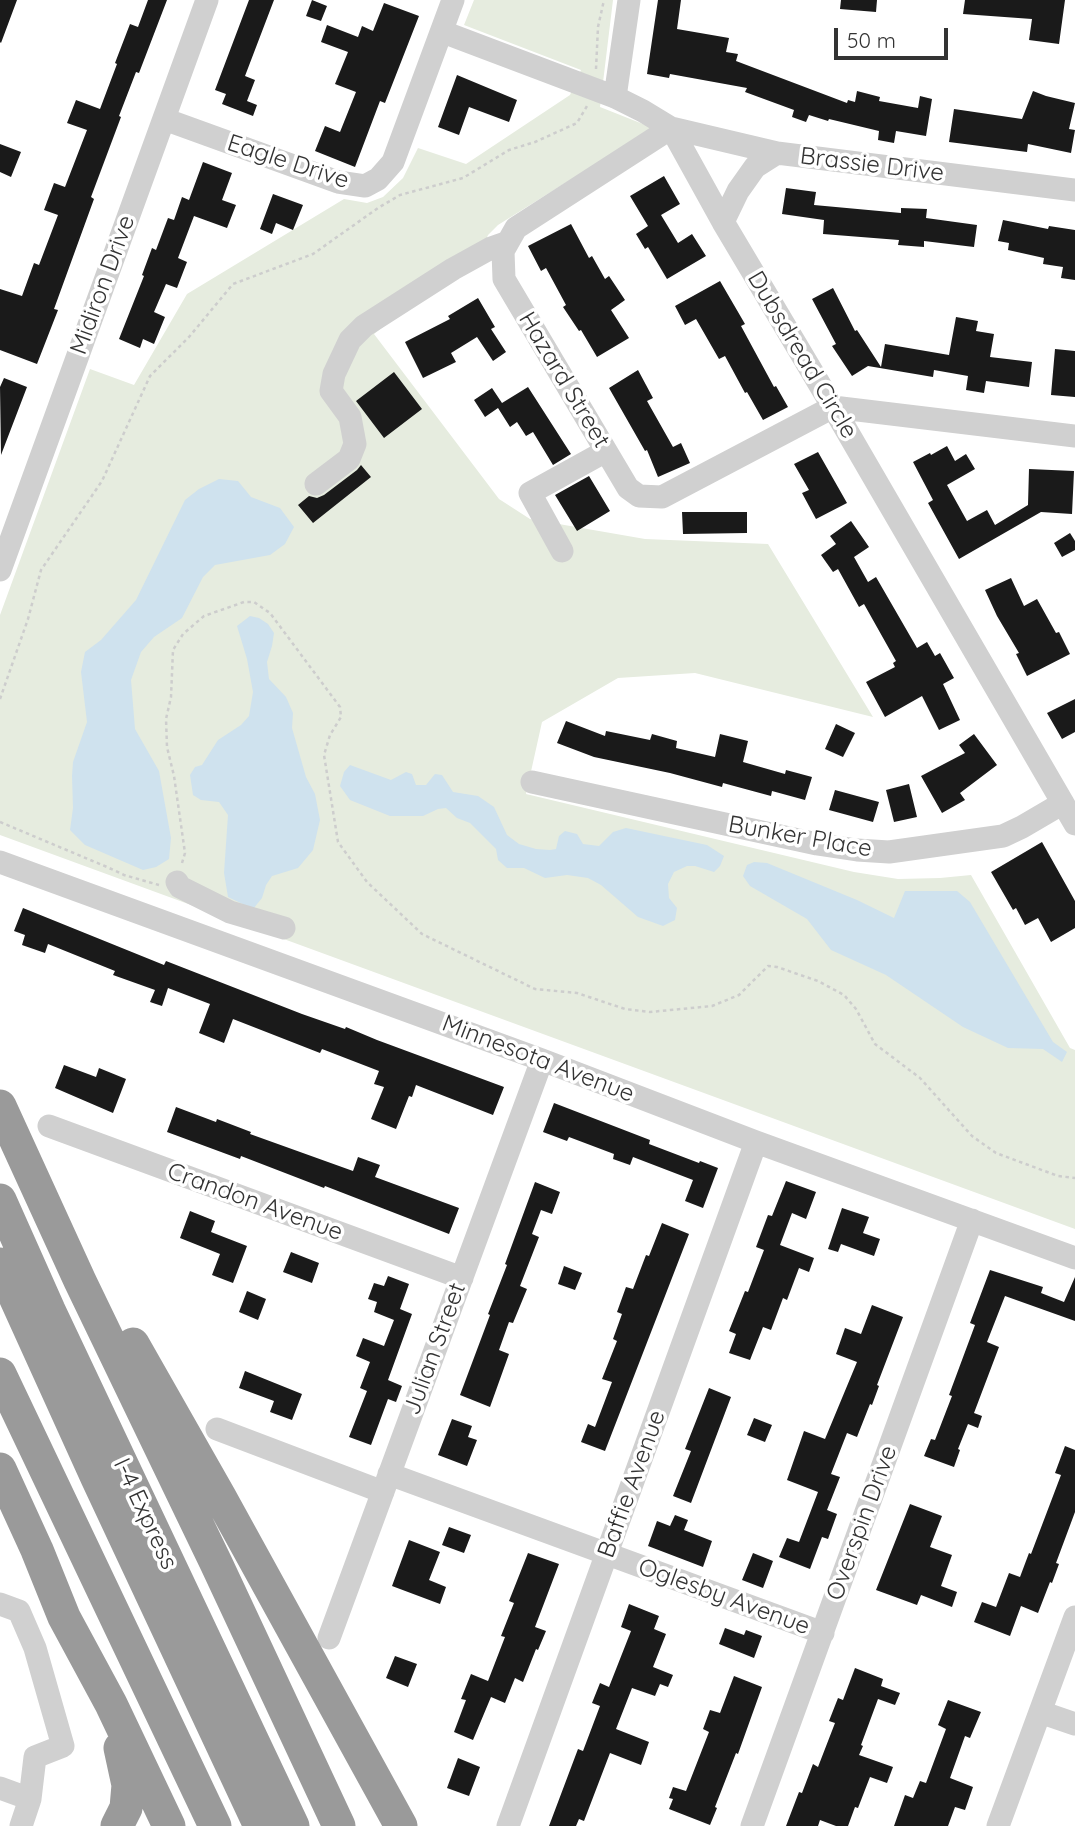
<!DOCTYPE html>
<style>
body{margin:0}
#map{position:relative;width:1075px;height:1826px;overflow:hidden;background:#fff;font-family:Quicksand,sans-serif}
canvas{display:block}
.scale{position:absolute;left:834px;top:28px;width:114px;height:32px;box-sizing:border-box;border:4px solid #333;border-top:0;padding-left:9px;font-size:21px;line-height:24px;white-space:nowrap;color:#333;-webkit-text-stroke:5px #fff;paint-order:stroke}
</style>
<div id="map">
<canvas width="1075" height="1826"></canvas>
<div class="scale">50 m</div>
</div>
<script>
const c = document.querySelector('canvas').getContext('2d');
c.lineJoin = 'round';
function fill(path, color) { c.fillStyle = color; c.fill(path, 'evenodd'); }
const poly = rows => new Path2D(rows.map(r => 'M' + r).join(''));
function stroke(path, color, width, dash) { c.strokeStyle = color; c.lineWidth = width; c.lineCap = dash ? 'butt' : 'round'; c.setLineDash(dash || []); c.stroke(path); }
function label(font, color, halo, rows, align = 'center') {
  c.font = font + ' Quicksand,sans-serif'; c.lineWidth = 7; c.setLineDash([]); c.textBaseline = 'middle'; c.strokeStyle = halo; c.fillStyle = color; for (const [text, x, y, turn = 0] of rows) {
    c.save(); c.translate(x, y); c.rotate((+turn || 0) * Math.PI / 180); c.textAlign = isNaN(turn) ? turn : align; if (halo) c.strokeText(text, 0, 0); c.fillText(text, 0, 0); c.restore();
  }
}
const green = poly([
 [474,0,613,0,600,107,653,128,498,225,488,235,483,248,374,334,499,499,530,519,645,539,768,544,873,717,695,673,618,678,542,722,526,794,854,872,898,879,940,878,971,875,1070,1048,1075,1050,1075,1229,0,835,0,615,90,369,134,385,187,294,344,199,367,203,383,197,403,178,418,148,466,164,570,95,581,70,464,25]
]);
const water = poly([
 [219,479,238,481,251,497,280,508,294,527,285,544,270,555,215,565,203,577,182,618,154,637,141,652,131,680,135,729,159,771,171,838,169,859,156,867,143,870,85,845,70,830,73,808,72,776,73,762,87,722,81,672,85,652,101,640,136,600,185,500,199,489],
 [250,616,259,618,268,624,274,633,272,646,267,662,269,679,286,697,293,713,292,728,306,777,315,794,320,820,313,850,298,868,272,876,266,885,262,898,253,909,228,897,224,873,228,815,219,802,201,800,193,795,190,775,195,767,202,765,218,740,241,725,249,716,253,692,247,659,237,626],
 [350,765,391,780,406,772,412,774,416,785,426,785,435,774,442,775,453,792,478,796,494,807,507,835,519,844,536,849,550,850,556,849,559,836,565,831,577,834,583,844,599,846,613,832,626,828,707,845,724,856,720,866,714,872,695,866,687,866,674,872,668,884,669,898,677,908,675,920,663,926,638,917,601,885,588,878,567,875,545,878,524,868,507,868,498,860,496,849,470,823,457,818,446,808,438,809,423,816,390,816,350,800,340,786,344,772],
 [754,862,767,863,857,900,894,918,905,891,957,891,970,902,1053,1042,1067,1052,1062,1062,1043,1049,1008,1048,963,1027,886,975,831,950,807,919,750,886,743,876,747,865]
]);
const building = poly([
 [0,0,17,0,1,43,0,42],
 [148,0,167,0,139,73,136,72,119,116,121,117,91,197,94,199,54,309,58,310,37,364,0,350,0,289,22,296,34,263,39,265,58,215,44,210,54,183,65,187,87,130,67,123,76,100,100,109,117,64,115,63,130,24,138,27],
 [249,0,274,0,245,76,255,80,247,101,257,105,253,116,222,104,226,94,215,90],
 [312,0,327,6,321,21,306,16],
 [658,0,681,0,677,29,729,38,726,52,738,54,736,61,847,103,848,100,855,102,857,91,880,97,879,101,918,108,920,96,932,99,926,136,896,131,894,143,878,140,879,131,829,119,828,121,809,115,806,122,792,117,794,110,745,92,747,88,670,74,669,78,647,74],
 [841,0,877,0,876,12,840,9],
 [965,0,1065,0,1059,44,1029,40,1032,19,963,14],
 [384,3,419,16,385,103,380,101,355,167,315,151,325,126,340,132,356,92,335,84,348,52,321,42,327,25,358,37,362,26,373,31],
 [457,75,517,100,509,122,469,107,459,135,438,127],
 [1033,91,1046,96,1075,103,1069,129,1075,130,1071,153,1028,144,1027,152,949,142,954,109,1022,119],
 [0,144,21,152,11,177,0,172],
 [203,162,232,173,222,200,236,205,227,228,194,216,178,258,187,262,177,288,166,284,154,312,165,317,154,344,143,339,140,348,119,339,144,276,142,275,152,248,156,250,168,218,174,220,182,197,189,200],
 [664,176,680,204,661,215,678,243,692,234,706,256,667,279,648,247,645,249,636,234,648,226,630,196],
 [786,188,816,192,814,205,901,213,901,208,927,209,926,218,977,225,974,247,924,241,924,247,898,245,899,240,823,234,824,220,782,214],
 [273,194,303,205,293,230,276,223,272,234,260,229],
 [1003,220,1048,229,1049,226,1075,230,1075,280,1061,278,1063,267,1043,264,1044,258,1008,250,1009,243,998,241],
 [571,224,589,258,592,256,605,279,609,276,625,300,611,310,629,338,597,357,581,330,579,331,563,307,566,305,546,268,541,271,528,246],
 [720,281,745,324,741,326,774,387,776,386,788,407,763,420,747,392,745,393,725,356,719,359,696,319,685,325,675,306],
 [833,288,855,331,857,330,881,367,885,344,949,355,956,317,978,321,976,331,994,334,990,357,1032,362,1029,387,986,381,984,393,966,390,968,376,934,370,933,377,868,366,852,376,832,346,836,344,812,299],
 [478,298,495,327,491,329,506,352,493,361,477,337,451,353,456,362,423,378,405,342,450,319,448,316],
 [1055,349,1075,351,1075,397,1051,395],
 [638,370,653,398,647,401,673,447,681,443,690,463,658,477,647,450,645,451,609,388],
 [394,372,422,409,384,438,356,401],
 [4,378,27,387,1,455,0,387],
 [528,387,571,454,553,465,533,432,526,436,517,422,510,427,498,408,485,417,474,400,492,388,502,403],
 [947,446,955,461,966,454,975,469,947,485,967,521,987,510,995,525,1028,505,1029,469,1074,471,1072,514,1041,512,959,559,928,503,933,500,913,462,930,453,931,455],
 [818,452,847,503,816,519,802,493,809,490,794,464],
 [361,465,371,477,313,523,298,505,309,496,317,498,324,495,357,470],
 [589,476,610,511,577,531,555,495],
 [682,512,747,512,747,533,683,534],
 [851,521,869,547,854,557,868,582,876,577,917,648,927,642,935,656,940,653,954,678,943,684,960,720,939,730,922,696,885,717,866,682,895,667,893,663,896,661,864,604,859,607,838,569,833,572,821,555,836,544,830,536],
 [1070,533,1075,541,1075,550,1062,557,1054,543],
 [1011,578,1024,606,1037,599,1056,633,1059,632,1070,654,1027,676,1016,654,1019,653,997,616,985,590],
 [1075,699,1075,732,1062,739,1047,713],
 [566,721,605,736,606,731,650,740,652,734,677,741,676,748,715,757,720,734,748,741,743,762,785,774,786,770,812,777,805,800,772,791,771,796,723,783,722,787,670,773,594,757,557,743],
 [836,724,855,733,843,757,825,749],
 [974,734,997,765,960,793,965,800,942,813,921,776,965,753,959,745],
 [909,784,917,817,894,822,886,790],
 [835,790,879,802,873,822,829,810],
 [1042,842,1075,901,1075,928,1051,942,1038,918,1025,925,1016,908,1013,910,991,872],
 [23,908,164,965,166,961,302,1014,345,1029,346,1027,377,1040,504,1087,493,1115,416,1085,412,1097,409,1096,396,1129,371,1119,384,1087,374,1084,379,1071,322,1049,320,1053,233,1019,224,1043,199,1033,210,1004,168,988,162,1006,150,1002,155,990,113,975,115,971,48,944,45,953,22,945,25,935,14,931],
 [64,1065,96,1077,99,1068,126,1079,113,1113,55,1088],
 [554,1103,650,1140,649,1144,699,1163,700,1161,718,1168,703,1208,685,1201,693,1180,633,1157,630,1165,613,1159,614,1154,569,1137,567,1141,543,1132],
 [176,1107,216,1122,217,1119,251,1132,250,1134,353,1171,358,1157,380,1165,375,1177,459,1208,449,1234,325,1186,324,1188,241,1156,240,1159,167,1132],
 [786,1181,816,1192,806,1219,792,1213,780,1245,814,1258,809,1272,799,1268,787,1300,783,1298,771,1330,763,1327,750,1360,729,1353,736,1334,729,1331,745,1291,748,1292,764,1250,756,1247,768,1215,772,1216],
 [535,1182,560,1192,552,1214,541,1210,532,1234,539,1237,520,1286,527,1289,513,1323,509,1322,499,1350,509,1354,490,1407,460,1395,490,1315,488,1314,507,1265,505,1264],
 [842,1208,869,1217,863,1233,880,1239,874,1256,841,1244,838,1252,828,1249],
 [190,1211,215,1221,211,1232,247,1246,233,1283,212,1275,220,1254,180,1238],
 [662,1223,689,1234,605,1451,581,1442,588,1424,595,1427,612,1382,602,1379,617,1341,613,1339,622,1314,617,1312,626,1287,633,1289,646,1255,649,1256],
 [291,1252,319,1263,312,1283,283,1272],
 [564,1266,582,1273,575,1290,558,1284],
 [990,1270,1043,1287,1041,1293,1064,1302,1075,1277,1075,1321,1005,1296,987,1342,999,1347,974,1413,982,1416,978,1428,968,1424,958,1449,960,1450,954,1467,924,1456,931,1439,935,1440,952,1396,949,1395,975,1325,970,1323],
 [388,1276,409,1284,400,1309,412,1314,388,1380,402,1386,396,1402,388,1399,371,1445,349,1437,367,1391,360,1388,370,1362,356,1356,363,1338,384,1346,394,1320,374,1312,377,1302,368,1299,374,1283,384,1286],
 [247,1291,266,1299,258,1320,239,1312],
 [872,1305,903,1317,877,1385,879,1386,872,1405,870,1404,857,1437,847,1433,831,1474,840,1477,827,1510,837,1514,828,1539,822,1537,810,1569,779,1557,787,1538,799,1542,818,1492,787,1480,804,1431,825,1439,857,1362,836,1354,845,1328,861,1334],
 [245,1371,302,1394,292,1420,270,1412,274,1401,239,1388],
 [709,1388,731,1397,691,1503,673,1496,691,1451,685,1449],
 [754,1418,772,1425,765,1442,747,1435],
 [452,1419,472,1426,468,1437,477,1440,467,1466,438,1455],
 [1065,1446,1075,1450,1075,1512,1056,1563,1059,1564,1052,1583,1050,1582,1038,1613,1021,1606,1010,1636,974,1622,982,1602,996,1607,1009,1573,1020,1577,1029,1553,1031,1554,1061,1475,1055,1473],
 [910,1504,942,1516,930,1547,952,1555,941,1586,957,1592,952,1607,921,1595,917,1605,876,1590],
 [675,1515,688,1520,684,1530,712,1541,703,1567,648,1546,657,1521,670,1526],
 [449,1527,471,1535,464,1553,442,1545],
 [409,1540,440,1552,429,1580,446,1587,440,1604,392,1586],
 [528,1553,559,1564,535,1627,546,1631,538,1650,536,1649,523,1682,515,1678,505,1703,491,1697,473,1740,454,1732,466,1700,461,1699,471,1674,488,1681,505,1637,501,1636,514,1603,509,1601],
 [753,1553,773,1561,763,1588,742,1580],
 [629,1604,659,1616,654,1629,666,1634,653,1667,673,1675,668,1687,660,1684,655,1696,632,1688,616,1729,649,1742,641,1765,610,1753,584,1821,579,1819,576,1826,549,1826,578,1749,583,1751,600,1706,592,1703,600,1683,609,1687,631,1631,621,1627],
 [725,1628,744,1635,746,1630,762,1636,754,1658,719,1644],
 [395,1656,417,1664,408,1687,386,1678],
 [855,1668,883,1679,881,1686,900,1693,895,1705,878,1699,861,1745,863,1746,859,1755,893,1767,887,1783,870,1777,858,1808,855,1807,848,1826,836,1826,820,1820,818,1826,786,1826,799,1792,802,1793,813,1764,818,1767,835,1723,829,1721,838,1698,843,1700],
 [734,1676,762,1687,738,1754,736,1753,715,1807,717,1808,710,1825,669,1809,673,1799,669,1798,673,1787,686,1791,709,1732,703,1729,710,1710,720,1713],
 [948,1700,981,1712,970,1738,965,1736,950,1778,973,1787,965,1810,955,1807,948,1826,894,1826,905,1795,913,1798,920,1781,926,1783,946,1729,938,1725],
 [458,1758,480,1767,469,1796,447,1788]
]);
const path = poly([
 [596,69,598,27,604,0],
 [0,699,28,619,41,570,102,481,150,376,189,337,233,284,313,254,378,208,400,195,463,178,509,150,535,142,577,123,587,106],
 [0,822,107,867,124,875,159,885],
 [182,863,185,853,174,776,167,747,166,719,171,697,173,650,183,634,204,616,244,602,254,602,270,613,340,707,341,717,330,735,324,755,338,842,367,882,422,934,535,989,577,993,625,1009,650,1012,712,1006,739,995,768,966,777,967,818,981,844,995,856,1009,875,1044,920,1078,972,1136,996,1153,1058,1176,1075,1178]
]);
const minor = poly([
 [443,32,615,97,643,111,671,128,723,222,833,407,1075,824],
 [615,97,629,0],
 [164,119,338,182,365,186,378,179,393,162,453,0],
 [671,128,516,228,503,251,504,279,628,488,639,496,662,497,833,407,1075,436],
 [671,128,777,153,1075,190],
 [723,222,738,191,755,167,777,153],
 [316,484,349,459,355,444,350,417,331,391,334,374,350,340,364,326,453,269,491,248,508,242],
 [562,551,530,493,606,451],
 [0,570,207,0],
 [532,782,817,844,857,850,889,852,1003,836,1022,827,1063,803],
 [0,862,542,1060,756,1142,1075,1258],
 [177,882,180,887,230,912,284,928],
 [49,1126,462,1278],
 [217,1429,383,1492],
 [389,1474,823,1633],
 [0,1604,19,1611,35,1648,63,1746,35,1757,30,1799],
 [329,1638,542,1060],
 [1040,1712,1075,1724],
 [0,1788,30,1799,21,1826],
 [508,1826,756,1142],
 [752,1826,972,1220],
 [998,1826,1075,1617]
]);
const highway = poly([
 [0,1106,80,1281,216,1563,339,1826],
 [0,1200,49,1310,293,1826],
 [0,1264,97,1478,260,1826],
 [133,1344,220,1497,401,1826],
 [0,1374,215,1826],
 [0,1469,37,1550,64,1617,111,1704,169,1826],
 [117,1826,126,1808,128,1785,120,1748]
]);
const streetNames = [
 ["Eagle Drive",288,162,18],
 ["Brassie Drive",872,165,7],
 ["Midiron Drive",103,285,-70],
 ["Dubsdread Circle",802,355,59],
 ["Hazard Street",564,380,59],
 ["Bunker Place",800,837,10],
 ["Minnesota Avenue",538,1059,21],
 ["Crandon Avenue",255,1202,20],
 ["Julian Street",435,1349,-70],
 ["Baffie Avenue",632,1484,-70],
 ["I-4 Express",145,1514,65],
 ["Overspin Drive",862,1523,-70],
 ["Oglesby Avenue",724,1597,20]
];
fill(green, '#e6ecdf');
fill(water, '#cfe2ee');
fill(building, '#1a1a1a');
stroke(path, '#cdcdcd', 2.5, [3.5, 3.5]);
stroke(minor, '#d0d0d0', 23);
stroke(highway, '#9a9a9a', 33);
label('24px', '#333', '#fff', streetNames);
</script>
